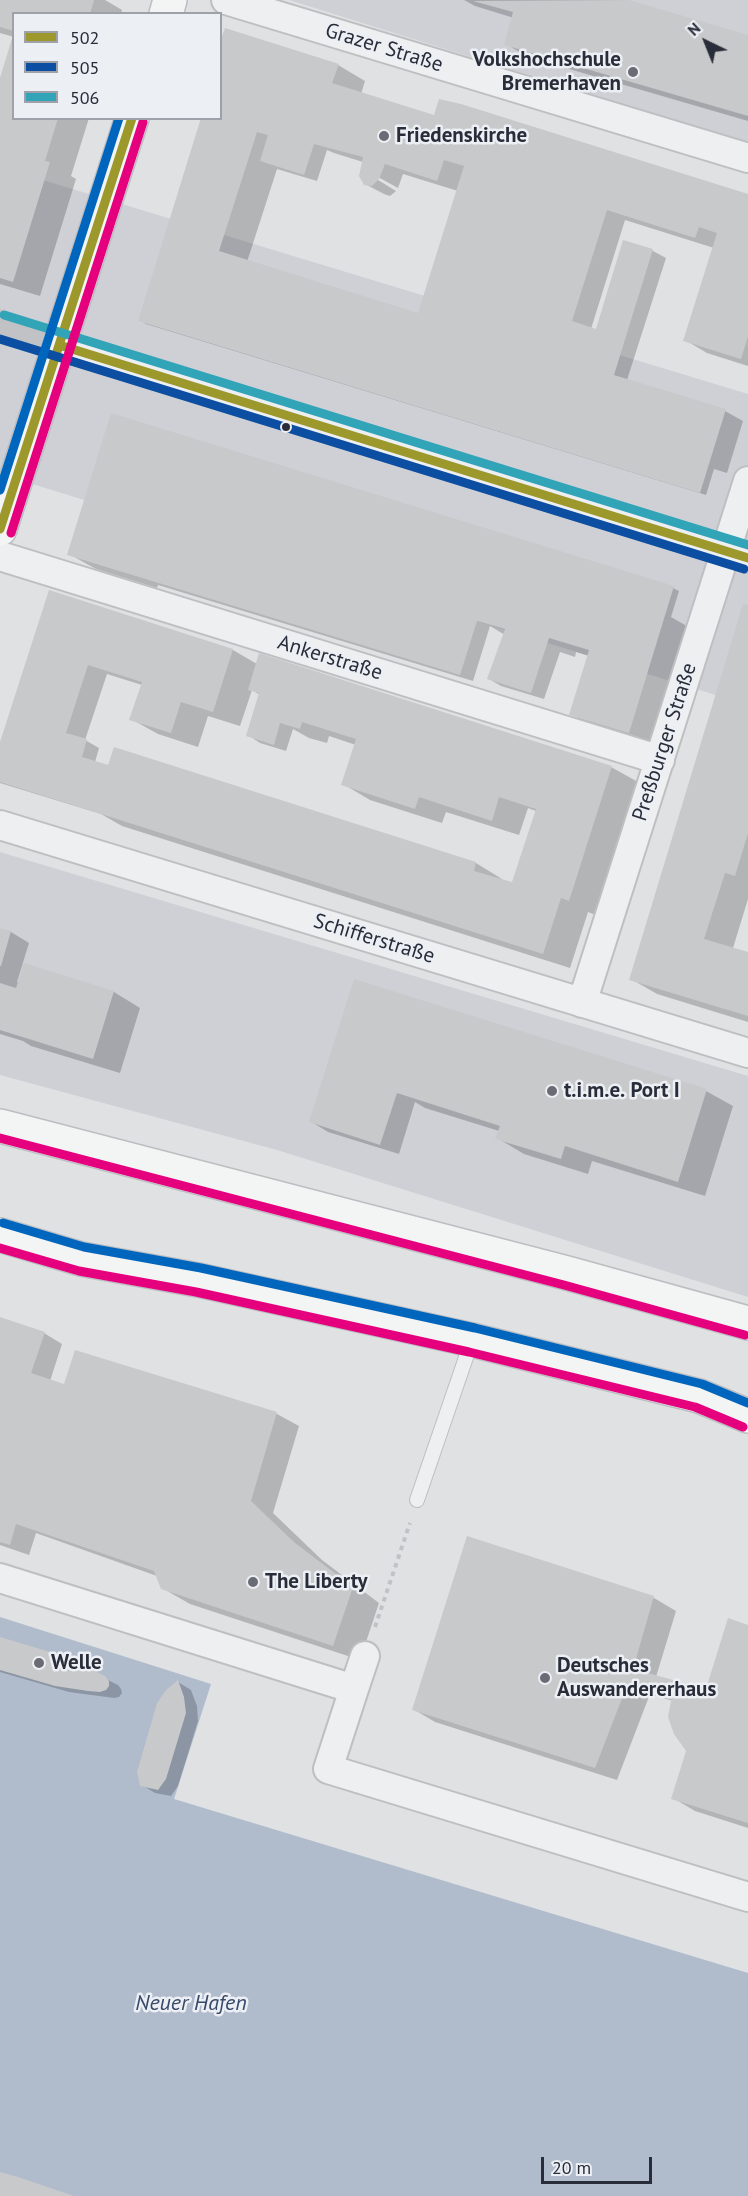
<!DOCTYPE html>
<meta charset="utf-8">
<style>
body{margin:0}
#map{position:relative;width:748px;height:2196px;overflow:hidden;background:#dfe1e3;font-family:"PT Sans",sans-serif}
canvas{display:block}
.legend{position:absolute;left:12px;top:12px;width:210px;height:108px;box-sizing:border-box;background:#eceff3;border:2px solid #9ea1a9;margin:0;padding:8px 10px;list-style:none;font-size:18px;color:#292d3a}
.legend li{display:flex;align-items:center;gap:12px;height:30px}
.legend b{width:30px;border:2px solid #9ea1a9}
.north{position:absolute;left:676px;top:12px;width:60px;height:60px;-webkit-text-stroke:4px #eceff3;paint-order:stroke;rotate:317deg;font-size:16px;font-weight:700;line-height:24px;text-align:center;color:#292d3a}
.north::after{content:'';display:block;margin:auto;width:21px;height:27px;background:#292d3a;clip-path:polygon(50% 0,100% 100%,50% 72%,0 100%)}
.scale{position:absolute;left:541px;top:2157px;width:111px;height:27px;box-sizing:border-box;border:3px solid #292d3a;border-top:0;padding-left:8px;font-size:18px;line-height:21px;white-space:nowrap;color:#292d3a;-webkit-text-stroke:4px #eceff3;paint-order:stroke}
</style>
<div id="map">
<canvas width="748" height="2196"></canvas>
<ul class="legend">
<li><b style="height:8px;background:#9c982c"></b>502</li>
<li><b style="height:8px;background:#0b4ea2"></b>505</li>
<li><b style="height:8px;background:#32a4b8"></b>506</li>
</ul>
<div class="north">N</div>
<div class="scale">20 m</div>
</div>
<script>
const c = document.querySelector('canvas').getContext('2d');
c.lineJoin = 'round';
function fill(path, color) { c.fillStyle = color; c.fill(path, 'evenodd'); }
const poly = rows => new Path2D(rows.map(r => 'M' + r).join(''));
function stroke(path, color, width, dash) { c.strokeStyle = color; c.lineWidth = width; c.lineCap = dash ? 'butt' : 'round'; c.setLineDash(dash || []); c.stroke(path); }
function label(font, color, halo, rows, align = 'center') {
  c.font = font + ' "PT Sans",sans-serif'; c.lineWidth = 5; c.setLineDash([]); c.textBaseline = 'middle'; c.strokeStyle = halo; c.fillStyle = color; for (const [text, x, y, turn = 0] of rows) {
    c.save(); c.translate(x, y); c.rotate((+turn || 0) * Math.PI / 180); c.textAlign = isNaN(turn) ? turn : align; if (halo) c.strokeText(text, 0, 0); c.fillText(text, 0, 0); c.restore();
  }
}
const built = poly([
 [289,0,748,0,748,144],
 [0,167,748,394,748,705,0,474],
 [0,852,748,1076,748,1297,277,1150,0,1075]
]);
const water = poly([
 [0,1617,211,1684,174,1799,748,1973,748,2196,0,2196]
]);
const shadow = poly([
 [0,0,105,0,122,10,121,14,14,14,14,37,0,33],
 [464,0,623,0,748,37,748,121,528,57,506,44,514,18,475,6],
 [14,39,14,118,89,118,71,176,76,179,40,296,0,284,0,83],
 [338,65,365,81,361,94,435,117,748,195,748,366,707,353,685,340,714,248,625,220,591,329,597,331,624,242,653,251,666,258,627,380,725,411,743,421,727,473,714,469,706,495,146,324,140,320,220,118],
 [327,150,334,153,363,162,365,184,384,194,390,196,396,191,378,180,378,177,398,188,403,174,458,191,424,317,247,262,277,169,317,181],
 [69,554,673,588,679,591,671,617,692,629,656,748,598,730,571,714,589,656,576,652,575,657,560,652,544,699,501,686,489,679,505,635,490,626,473,681,158,585,157,588,96,569],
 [50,592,233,650,257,664,611,767,638,782,596,915,588,912,570,968,122,826,101,814,0,783,0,747],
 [107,674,142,685,131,719,158,734,198,747,208,716,240,726,252,690,260,695,248,735,260,743,286,751,293,729,309,738,327,743,329,736,356,745,343,784,370,800,442,823,446,812,519,835,528,808,536,811,513,884,502,881,502,879,476,863,95,762,99,748,85,740],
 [748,607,748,899,733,948,748,954,748,1022,657,994,631,979],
 [0,929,11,932,29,943,17,982,114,992,140,1008,120,1073,31,1046,23,1041,0,1034],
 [355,981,706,1091,733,1106,705,1196,592,1161,588,1174,524,1154,497,1138,499,1131,425,1108,415,1102,399,1154,328,1132,310,1121],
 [0,1318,44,1333,62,1344,50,1381,64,1386,76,1352,277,1414,299,1426,273,1513,322,1560,379,1603,360,1660,190,1604,162,1588,157,1576,36,1533,29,1555,0,1545],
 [468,1538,654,1598,676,1611,656,1677,707,1691,748,1626,748,1828,695,1811,673,1798,688,1751,673,1701,650,1694,617,1780,435,1722,413,1709],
 [0,1639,104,1678,118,1685,121,1689,122,1693,119,1697,114,1698,69,1692,0,1672],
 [178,1682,191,1690,197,1706,198,1721,178,1786,171,1796,155,1793,142,1785]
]);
const building = poly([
 [0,0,94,0,90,14,14,14,14,31,0,27],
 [629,0,748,35,748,116,504,45,513,12,473,1],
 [225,28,339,64,332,83,434,115,439,99,461,104,748,194,748,336,741,359,683,341,717,233,699,227,695,238,607,210,572,321,596,329,623,240,653,249,614,375,726,409,700,493,138,321,201,118,220,118,220,42],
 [257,132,268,135,260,161,304,175,314,144,363,157,359,176,364,185,372,186,379,179,385,164,437,181,444,160,464,166,418,313,219,251],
 [13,35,14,118,58,118,45,161,50,162,13,282,0,278,0,78],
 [111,413,674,586,629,733,569,715,589,650,549,638,531,693,487,679,505,629,477,621,460,675,67,555],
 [49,590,233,649,213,712,181,702,171,733,129,720,142,682,88,665,66,733,87,739,82,757,108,765,114,747,476,862,474,871,512,882,536,809,499,797,492,821,419,797,415,809,341,785,356,739,302,722,300,729,280,723,274,745,246,736,259,693,248,690,259,653,612,766,569,901,561,898,543,954,0,782,0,742],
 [743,604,748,605,748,833,735,876,725,873,704,939,748,952,748,1016,629,980],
 [0,928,11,931,1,966,0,966],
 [24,963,114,991,93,1059,0,1030,0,983,16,988],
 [354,979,707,1089,678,1182,565,1146,561,1159,495,1139,500,1126,397,1093,380,1145,309,1122],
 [0,1317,45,1332,31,1373,64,1384,75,1350,277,1412,251,1501,295,1543,353,1587,333,1646,161,1589,154,1571,16,1524,10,1545,0,1542],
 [467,1536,654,1596,633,1669,706,1689,728,1618,748,1625,748,1823,671,1799,686,1751,674,1734,668,1717,672,1696,628,1683,595,1768,412,1710],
 [0,1637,64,1656,105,1676,109,1681,109,1686,106,1690,100,1692,88,1691,55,1686,0,1670],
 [178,1680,184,1697,186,1713,166,1779,158,1790,140,1786,137,1772,157,1703,166,1690],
 [0,2172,18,2177,74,2196,0,2196]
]);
const path = poly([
 [375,1627,410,1523]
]);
const lane = poly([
 [417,1500,472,1340]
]);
const street = poly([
 [226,0,748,158],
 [59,345,748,558],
 [0,556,660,760],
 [0,825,748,1053],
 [582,1003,748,481],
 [0,1578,354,1689,328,1769,748,1897],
 [354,1689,365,1656]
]);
const secondary = poly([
 [0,326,59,345]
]);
const primary = poly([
 [166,14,170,0],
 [0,529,132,118],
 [0,1126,567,1273,748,1323],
 [0,1235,81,1259,198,1280,472,1340,699,1396,748,1416]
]);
const bus1 = poly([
 [59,345,748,558],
 [0,529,132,118]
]);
const bus2 = poly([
 [0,339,744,569]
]);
const bus3 = poly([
 [4,315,748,545]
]);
const bus4 = poly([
 [11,533,143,122],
 [0,1138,564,1285,745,1335],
 [0,1248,79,1271,196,1292,469,1352,695,1407,743,1427]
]);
const bus5 = poly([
 [0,490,119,118],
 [3,1223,84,1247,201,1268,475,1328,702,1384,748,1403]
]);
const markers = [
 [633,72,6,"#696c75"],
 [384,136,6,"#696c75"],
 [286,427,5,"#292d3a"],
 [552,1091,6,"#696c75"],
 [253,1582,6,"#696c75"],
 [39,1663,6,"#696c75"],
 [545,1678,6,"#696c75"]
];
const streetNames = [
 ["Grazer Straße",384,48,17],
 ["Ankerstraße",330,658,17],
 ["Preßburger Straße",665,742,-72],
 ["Schifferstraße",374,939,17]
];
const poiNames = [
 ["Volkshochschule",621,60,"right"],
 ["Bremerhaven",621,84,"right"],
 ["Friedenskirche",396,136],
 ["t.i.m.e. Port I",564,1091],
 ["The Liberty",265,1582],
 ["Welle",51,1663],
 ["Deutsches",557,1666],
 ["Auswandererhaus",557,1690]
];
const waterNames = [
 ["Neuer Hafen",191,2004]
];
fill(built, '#ced0d6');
fill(water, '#b0bbcc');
fill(shadow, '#0003');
fill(building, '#c7c9cb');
stroke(lane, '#bdbfc1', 16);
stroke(street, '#bdbfc1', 32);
stroke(primary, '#bcbec1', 36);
stroke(path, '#c1c2c6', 4, [4.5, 4.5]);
stroke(lane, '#eeeff1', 14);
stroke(street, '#eeeff1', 28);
stroke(secondary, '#c1c2c6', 33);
stroke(primary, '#f3f4f4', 33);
stroke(bus1, '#9c982c', 9);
stroke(bus2, '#0b4ea2', 9);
stroke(bus3, '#32a4b8', 9);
stroke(bus4, '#e5007d', 9);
stroke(bus5, '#0065bd', 9);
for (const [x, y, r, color] of markers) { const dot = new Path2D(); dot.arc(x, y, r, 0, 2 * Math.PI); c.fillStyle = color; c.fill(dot); stroke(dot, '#eceff3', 2); }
label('21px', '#292d3a', '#eceff3', streetNames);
label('bold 21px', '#292d3a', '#eceff3', poiNames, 'left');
label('italic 22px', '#384969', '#eceff3', waterNames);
</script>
